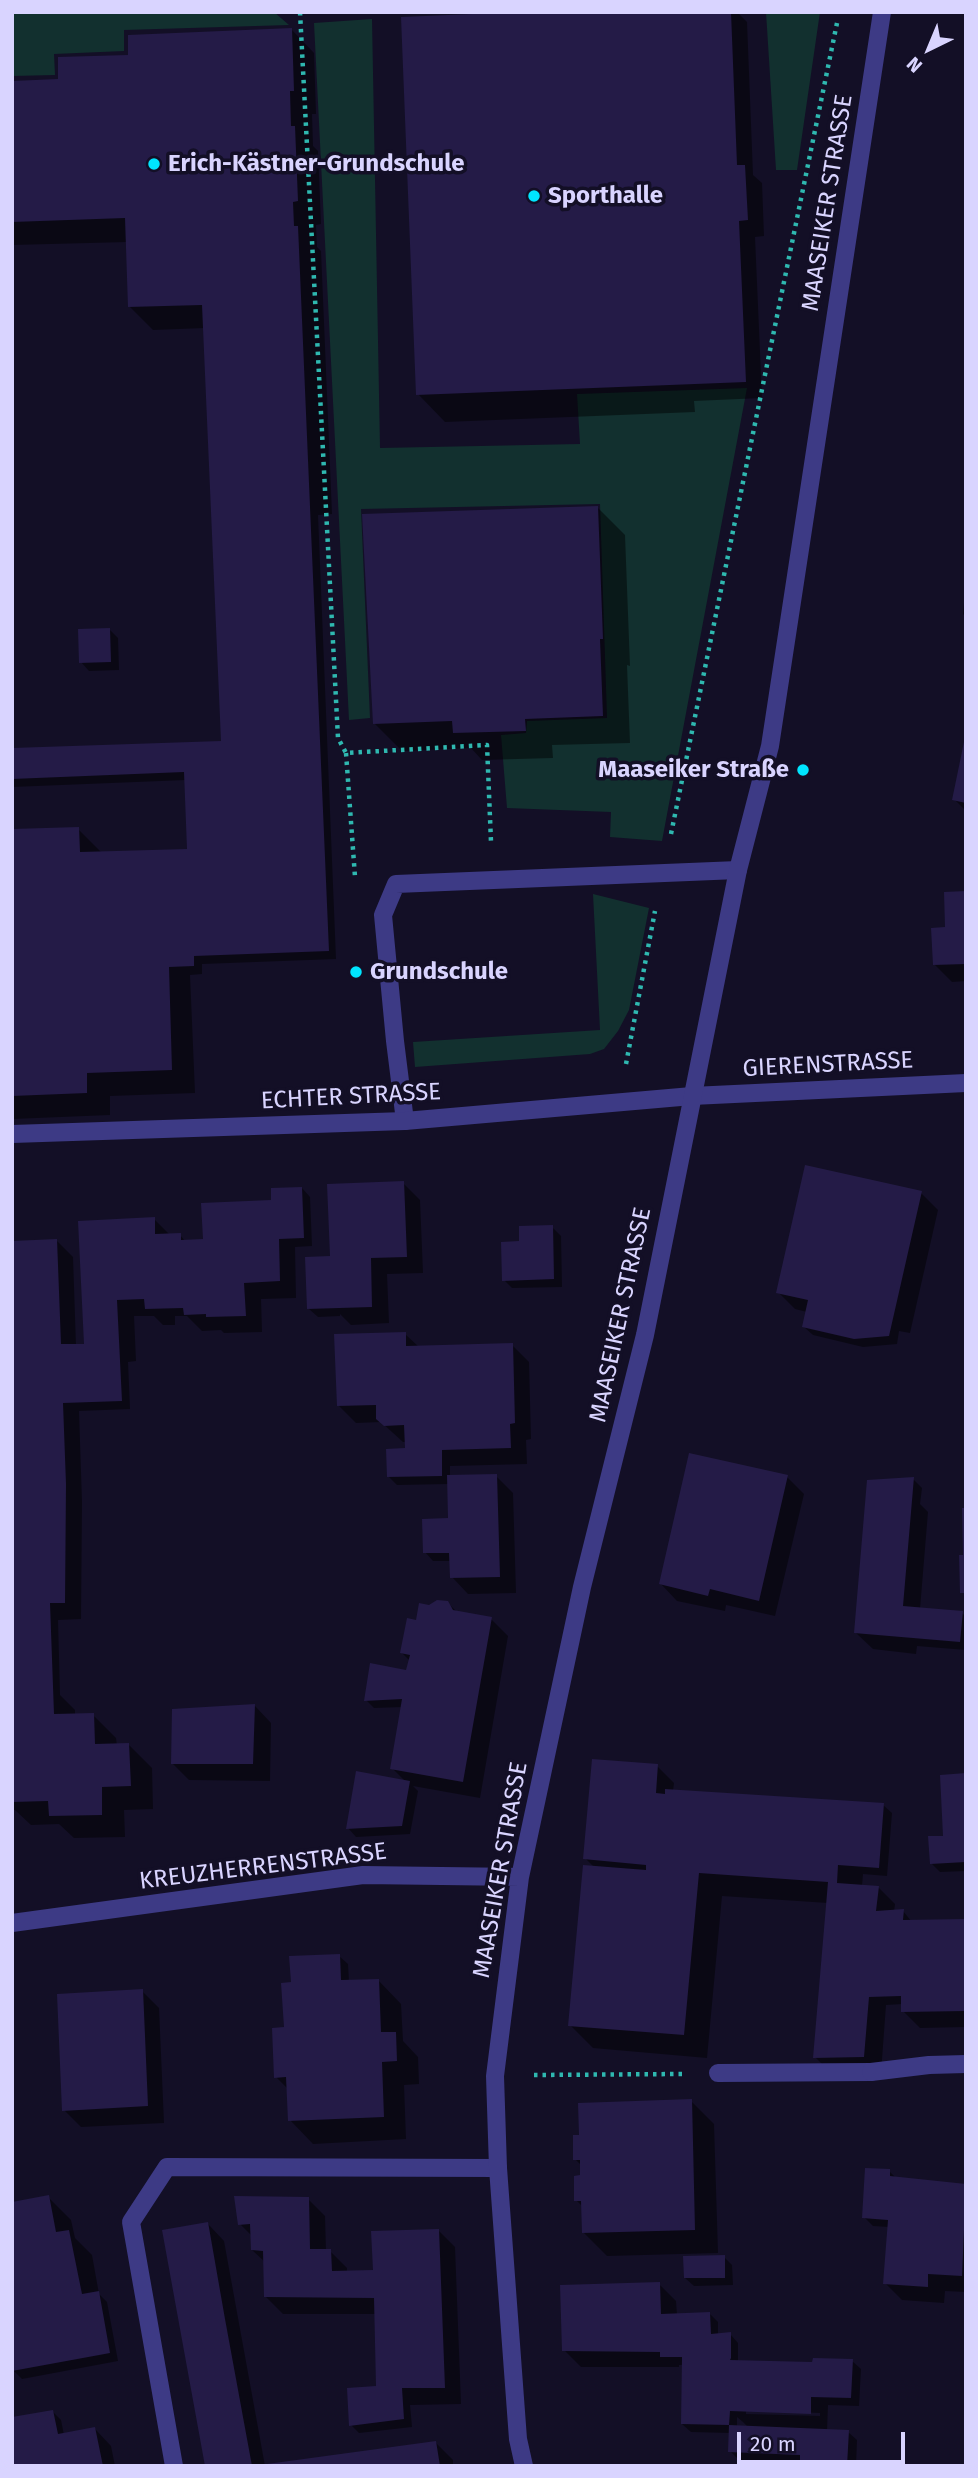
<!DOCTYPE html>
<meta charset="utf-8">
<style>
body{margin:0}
#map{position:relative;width:978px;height:2478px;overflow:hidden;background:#130f26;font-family:"Fira Sans",sans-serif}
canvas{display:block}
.frame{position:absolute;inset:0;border:14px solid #d9d4ff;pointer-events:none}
.north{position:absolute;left:894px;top:14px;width:70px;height:70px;-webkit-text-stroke:5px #130f26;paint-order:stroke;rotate:223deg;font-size:19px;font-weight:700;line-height:28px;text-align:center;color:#d9d4ff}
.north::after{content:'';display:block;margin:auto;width:24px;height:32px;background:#d9d4ff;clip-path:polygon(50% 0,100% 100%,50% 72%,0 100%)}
.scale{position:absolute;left:737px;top:2432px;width:168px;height:32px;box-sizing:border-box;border:4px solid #d9d4ff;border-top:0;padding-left:9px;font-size:21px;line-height:24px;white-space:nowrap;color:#d9d4ff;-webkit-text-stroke:5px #130f26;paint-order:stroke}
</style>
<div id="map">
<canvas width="978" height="2478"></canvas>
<div class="frame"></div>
<div class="north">N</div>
<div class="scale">20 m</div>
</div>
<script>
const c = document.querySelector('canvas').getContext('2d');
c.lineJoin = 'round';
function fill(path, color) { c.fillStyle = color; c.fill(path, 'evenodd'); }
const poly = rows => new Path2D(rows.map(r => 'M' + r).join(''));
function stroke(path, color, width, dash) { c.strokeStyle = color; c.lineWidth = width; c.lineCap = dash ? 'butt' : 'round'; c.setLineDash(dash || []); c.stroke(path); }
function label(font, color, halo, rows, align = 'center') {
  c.font = font + ' "Fira Sans",sans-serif'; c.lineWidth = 7; c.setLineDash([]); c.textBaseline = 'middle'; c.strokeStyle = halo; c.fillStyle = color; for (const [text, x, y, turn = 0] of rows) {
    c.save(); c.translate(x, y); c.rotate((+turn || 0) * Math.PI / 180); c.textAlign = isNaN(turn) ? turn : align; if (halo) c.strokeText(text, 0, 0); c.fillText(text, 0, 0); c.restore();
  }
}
const green = poly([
 [12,12,274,12,289,25,124,30,124,51,54,54,55,75,12,76],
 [766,12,820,12,797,170,776,170],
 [372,19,380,448,580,444,577,394,747,388,662,841,610,837,611,812,507,808,501,735,526,733,527,721,607,718,600,504,361,509,370,718,349,720,314,23],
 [593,894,649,908,629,1010,618,1031,604,1049,590,1054,415,1067,413,1042,600,1030]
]);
const shadow = poly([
 [561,12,737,12,747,22,753,175,762,183,764,236,755,237,762,398,694,401,695,412,445,422,418,394],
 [291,29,314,53,316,114,312,114,313,146,318,151,321,224,316,225,317,247,321,251,332,514,318,515,336,959,202,964,202,974,190,975,195,1093,110,1096,110,1115,12,1119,12,831,78,829,101,852,189,854,186,780,12,787,12,750,223,742,205,328,153,330,130,307,128,242,12,245,12,82,60,81,130,56],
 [598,508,625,535,630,666,627,665,630,743,552,745,553,758,482,760,471,748,402,751,374,723],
 [966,580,966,617,963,614],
 [110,630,118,638,119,670,89,671,81,662],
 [966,744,966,811,954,799],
 [966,893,966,981,952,982,935,965,947,928],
 [403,1183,420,1200,423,1273,387,1274,389,1323,351,1325,340,1314,340,1316,318,1317,309,1309,332,1261],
 [302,1188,310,1197,312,1246,295,1247,296,1298,261,1299,262,1332,224,1333,221,1330,202,1331,187,1316,175,1316,175,1325,163,1325,154,1316,134,1316,136,1361,128,1362,130,1409,79,1411,82,1502,81,1619,58,1620,60,1695,75,1710,75,1715,93,1715,116,1738,117,1746,129,1745,152,1768,153,1809,124,1810,125,1837,74,1838,59,1824,31,1825,15,1810,12,1810,12,1242,56,1240,73,1257,76,1346,84,1345,154,1219,171,1236,180,1235,186,1242,205,1241],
 [921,1193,938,1210,910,1333,899,1331,897,1344,863,1347,813,1335,804,1327,807,1312,795,1309,778,1292],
 [552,1227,561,1236,562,1287,512,1288,504,1280,521,1243],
 [405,1334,419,1347,512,1345,529,1362,531,1439,526,1440,527,1464,450,1466,450,1477,496,1476,513,1493,516,1593,468,1594,452,1577,451,1561,433,1561,425,1552,450,1523,449,1484,397,1485,388,1476,407,1451,407,1442,403,1442,381,1422,356,1423,339,1406],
 [787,1477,804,1494,775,1616,726,1605,725,1611,677,1601,661,1584],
 [913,1479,922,1488,920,1504,928,1512,920,1609,962,1613,966,1617,966,1650,917,1646,916,1654,873,1649,856,1633],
 [448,1603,457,1612,491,1619,508,1636,480,1798,413,1786,418,1791,410,1834,356,1837,348,1828,406,1782,392,1768,403,1707,374,1708,366,1700,408,1672,410,1661,402,1653,417,1622,429,1607],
 [255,1706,271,1723,270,1781,189,1780,172,1763],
 [657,1766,674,1783,673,1791,883,1805,892,1813,887,1876,863,1874,862,1886,878,1887,895,1904,894,1912,903,1911,912,1922,966,1920,966,2027,920,2028,903,2011,903,2004,886,2005,881,2073,832,2074,815,2057,828,1903,722,1896,707,2058,593,2048,570,2025,594,1867,585,1858],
 [966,1775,966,1871,940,1872,932,1864,946,1841],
 [339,1956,348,1964,349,1982,378,1980,401,2004,403,2041,418,2057,419,2084,404,2085,406,2139,313,2144,290,2120,288,2089,276,2077,292,1984],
 [142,1991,159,2008,164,2123,81,2127,64,2110],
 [691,2101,714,2124,718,2253,607,2256,584,2233,583,2207,576,2200,582,2166,575,2159],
 [889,2171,896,2178,966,2186,966,2292,945,2291,944,2303,902,2300,885,2283,889,2227,873,2226,864,2217],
 [48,2197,71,2220,75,2238,92,2255,99,2294,107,2302,118,2361,22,2379,13,2370],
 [308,2199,325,2216,326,2251,330,2251,347,2268,347,2272,375,2271,439,2231,455,2247,461,2404,410,2405,412,2427,359,2433,351,2425,377,2390,376,2314,283,2314,266,2297,265,2262,252,2250,252,2236,240,2224],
 [208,2224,224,2241,265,2466,207,2466],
 [724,2257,732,2265,733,2285,694,2286,685,2278],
 [659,2284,676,2301,677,2315,709,2313,718,2322,718,2335,730,2334,738,2343,738,2362,811,2364,852,2361,861,2369,859,2406,828,2405,827,2431,848,2432,857,2440,856,2466,802,2466,802,2463,739,2460,730,2451,731,2433,691,2432,682,2424,683,2365,679,2365,679,2367,581,2367,564,2350],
 [746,2410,820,2413,820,2416,746,2414],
 [737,2417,743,2422,748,2427,737,2427],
 [53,2412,61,2420,64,2435,95,2429,111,2446,115,2466,12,2466],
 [436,2443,453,2460,453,2466,266,2466]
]);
const building = poly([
 [519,12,731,12,737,165,745,165,748,220,739,221,746,382,416,395,401,17],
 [292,28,294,91,290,91,291,126,295,126,298,201,293,202,294,226,298,226,329,951,194,956,194,966,169,967,172,1070,87,1073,87,1093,12,1096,12,829,79,827,80,852,187,849,184,772,12,779,12,748,221,741,202,305,128,307,125,218,12,222,12,81,58,79,58,57,128,55,128,35],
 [598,506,603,639,600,639,603,716,525,719,526,731,453,733,452,721,373,724,362,514],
 [110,628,111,662,79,663,78,629],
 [965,737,966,738,966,803,952,800],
 [966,891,966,964,933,965,931,928,945,927,944,892],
 [805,1165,922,1191,889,1336,854,1339,802,1327,808,1300,776,1293],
 [404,1181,407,1257,371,1258,372,1307,307,1309,305,1257,330,1256,327,1184],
 [302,1187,304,1238,279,1239,280,1281,244,1283,246,1316,206,1317,206,1314,184,1315,183,1308,145,1309,144,1299,117,1300,122,1401,63,1403,66,1484,65,1603,50,1603,54,1714,94,1713,95,1744,129,1743,131,1786,102,1787,102,1815,49,1816,48,1801,12,1802,12,1241,57,1239,61,1344,84,1344,78,1221,155,1217,155,1234,181,1233,181,1240,203,1239,201,1203,271,1200,271,1188],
 [553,1225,554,1279,502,1281,501,1242,519,1241,519,1226],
 [406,1332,406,1346,513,1343,515,1423,510,1424,511,1448,442,1450,442,1476,387,1477,386,1449,405,1448,404,1425,384,1426,376,1419,376,1405,337,1406,334,1334],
 [689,1453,788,1475,759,1601,710,1589,708,1596,659,1584],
 [497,1474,500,1577,450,1578,449,1553,423,1553,422,1519,448,1518,447,1475],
 [914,1477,903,1606,963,1611,960,1642,854,1633,867,1480],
 [962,1508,966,1508,966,1593,960,1593,959,1555,963,1555],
 [437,1600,448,1601,453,1610,492,1617,463,1782,390,1769,402,1699,364,1701,370,1663,406,1670,410,1655,400,1653,407,1618,416,1620,419,1603,429,1605],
 [255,1704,253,1764,171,1764,172,1709],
 [592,1759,658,1764,656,1793,665,1794,665,1789,884,1803,879,1868,838,1865,837,1883,879,1886,876,1911,904,1909,903,1920,966,1919,966,2011,901,2012,901,1996,869,1997,864,2057,813,2058,828,1882,699,1873,684,2035,568,2026,583,1865,646,1870,646,1865,583,1859],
 [356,1771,410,1781,402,1826,346,1829],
 [966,1773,966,1862,930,1864,928,1836,943,1836,940,1775],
 [340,1954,341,1980,379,1979,381,2032,396,2032,397,2061,382,2062,384,2117,288,2121,286,2077,274,2078,272,2028,284,2027,281,1983,291,1982,289,1956],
 [143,1989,148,2106,62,2111,57,1994],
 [692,2099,695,2230,582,2233,581,2201,574,2201,574,2176,580,2175,580,2160,573,2160,573,2135,579,2135,578,2103],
 [865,2168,890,2169,890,2176,966,2184,962,2276,928,2274,928,2287,883,2284,888,2220,862,2218],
 [49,2195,56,2232,69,2230,82,2294,99,2291,110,2353,12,2371,12,2202],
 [234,2196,309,2197,310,2249,331,2249,332,2271,373,2270,371,2231,439,2229,445,2388,402,2388,404,2419,349,2426,347,2388,376,2386,374,2298,264,2297,263,2251,251,2250,250,2224,238,2225],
 [208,2222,225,2319,252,2466,205,2466,162,2230],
 [725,2255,725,2278,684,2278,683,2256],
 [660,2282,661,2314,710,2312,711,2334,731,2332,731,2358,730,2360,812,2362,813,2358,853,2359,851,2398,811,2397,811,2414,730,2411,729,2425,681,2424,682,2357,660,2357,660,2352,562,2351,560,2285],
 [53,2410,58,2434,95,2427,103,2466,12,2466,12,2417],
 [729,2425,849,2430,847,2466,800,2466,800,2455,728,2452],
 [436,2441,440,2466,267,2466,267,2464]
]);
const path = poly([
 [300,12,338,738,346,753,487,745,491,842],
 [346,753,355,877],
 [671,834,837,23],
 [626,1064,655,911],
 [534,2075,682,2074]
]);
const service = poly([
 [405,1121,395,1041,383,915,396,884,738,870],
 [718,2073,871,2072],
 [174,2466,131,2222,167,2167,498,2168]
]);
const minor = poly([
 [12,1134,405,1121,692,1096,966,1083],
 [871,2072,929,2065,966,2064]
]);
const tertiary = poly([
 [12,1923,363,1875,520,1877],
 [524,2466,518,2439,498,2168,495,2076,520,1877,582,1587,645,1335,738,870,770,746,882,12]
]);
const markers = [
 [154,164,7,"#00e5ff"],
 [534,196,7,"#00e5ff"],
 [803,770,7,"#00e5ff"],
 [356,972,7,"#00e5ff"]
];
const poiNames = [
 ["Erich-Kästner-Grundschule",168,164],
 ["Sporthalle",548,196],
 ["Maaseiker Straße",789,770,"right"],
 ["Grundschule",370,972]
];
const streetNames = [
 ["MAASEIKER STRASSE",828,203,-81],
 ["GIERENSTRASSE",828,1065,-3],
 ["ECHTER STRASSE",351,1097,-3],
 ["MAASEIKER STRASSE",621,1315,-78],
 ["KREUZHERRENSTRASSE",263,1867,-7],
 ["MAASEIKER STRASSE",501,1870,-80]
];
fill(green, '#12302f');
fill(shadow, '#0007');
fill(building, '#241b47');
stroke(path, '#2fb8b0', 4.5, [3.5, 5]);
stroke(service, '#3d3a85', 18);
stroke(minor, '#3d3a85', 18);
stroke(tertiary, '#3d3a85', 18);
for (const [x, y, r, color] of markers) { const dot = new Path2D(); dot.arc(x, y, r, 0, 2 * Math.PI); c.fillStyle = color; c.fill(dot); stroke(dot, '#130f26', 2.5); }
label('bold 24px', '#d9d4ff', '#130f26', poiNames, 'left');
label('24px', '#d9d4ff', '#130f26', streetNames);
</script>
